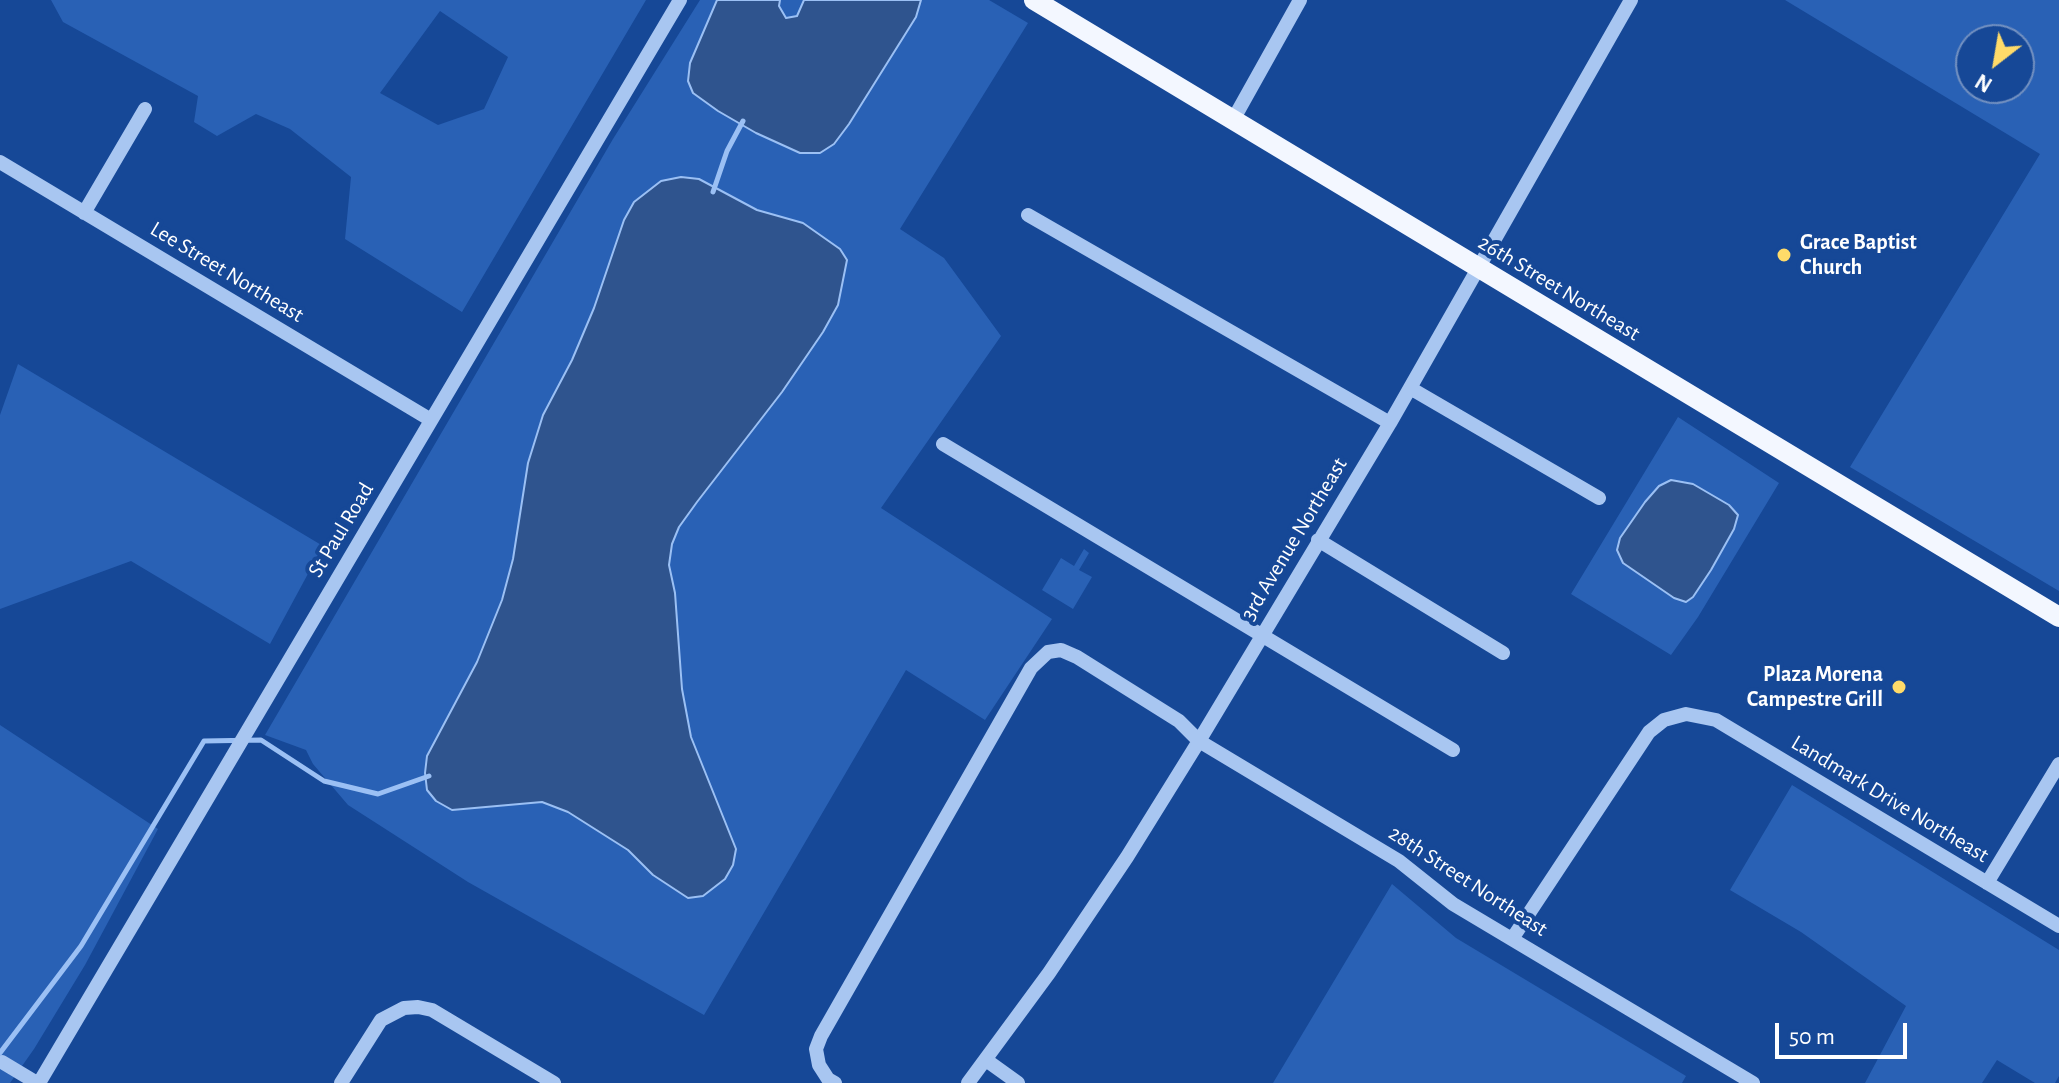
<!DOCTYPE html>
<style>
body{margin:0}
#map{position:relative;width:2059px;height:1083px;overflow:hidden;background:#164897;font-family:"Alegreya Sans",sans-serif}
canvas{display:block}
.north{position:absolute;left:1955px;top:24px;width:80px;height:80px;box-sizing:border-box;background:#164897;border:2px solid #7391c1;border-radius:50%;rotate:211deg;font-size:22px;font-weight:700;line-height:32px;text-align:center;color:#fff}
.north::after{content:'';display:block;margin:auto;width:28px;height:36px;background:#ffdb69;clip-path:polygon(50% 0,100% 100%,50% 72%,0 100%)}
.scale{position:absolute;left:1775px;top:1023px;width:132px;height:36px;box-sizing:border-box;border:4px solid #fff;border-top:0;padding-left:10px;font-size:24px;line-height:28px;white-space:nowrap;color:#fff;-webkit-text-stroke:6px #164897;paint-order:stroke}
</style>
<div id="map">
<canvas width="2059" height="1083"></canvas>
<div class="north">N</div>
<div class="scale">50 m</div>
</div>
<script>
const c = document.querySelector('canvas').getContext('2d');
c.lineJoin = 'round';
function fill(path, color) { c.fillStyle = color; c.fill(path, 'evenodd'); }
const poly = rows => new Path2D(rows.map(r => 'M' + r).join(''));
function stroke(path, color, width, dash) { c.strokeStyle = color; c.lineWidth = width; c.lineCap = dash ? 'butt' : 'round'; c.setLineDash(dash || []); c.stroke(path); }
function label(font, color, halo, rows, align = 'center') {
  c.font = font + ' "Alegreya Sans",sans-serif'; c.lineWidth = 8; c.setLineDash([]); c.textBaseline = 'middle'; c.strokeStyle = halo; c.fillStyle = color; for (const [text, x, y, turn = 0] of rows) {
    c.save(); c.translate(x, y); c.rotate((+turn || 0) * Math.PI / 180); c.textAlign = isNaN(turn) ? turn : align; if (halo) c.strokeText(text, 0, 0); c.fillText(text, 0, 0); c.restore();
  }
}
const green = poly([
 [51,0,646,0,462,312,345,239,351,177,290,129,256,114,217,136,194,122,198,96,63,22],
 [440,11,508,57,484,109,438,125,380,93],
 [700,0,989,0,1028,23,900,229,944,258,1001,336,881,508,1052,619,985,720,906,670,704,1015,468,882,348,805,313,764,306,750,265,735,613,139],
 [1785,0,2059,0,2059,591,1850,467,2040,154],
 [1971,40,2019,40,2019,88,1971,88],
 [18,364,323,546,270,644,131,561,0,609,0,415],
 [1678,417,1779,483,1698,617,1671,655,1571,594],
 [1084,549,1089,553,1079,570,1092,577,1073,609,1042,590,1061,558,1074,566],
 [0,725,158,829,85,965,34,1049,10,1083,0,1083],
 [1792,785,2059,950,2059,1076,2055,1083,2035,1083,1997,1060,1982,1083,1865,1083,1906,1006,1801,932,1730,890],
 [1392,884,1456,938,1686,1076,1682,1083,1273,1083]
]);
const water = poly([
 [717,0,780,0,779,6,786,18,797,16,804,0,921,0,916,17,849,124,834,144,820,153,800,153,756,133,718,111,693,93,688,81,690,63,717,0],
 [681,177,699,179,757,210,803,223,840,249,847,260,838,305,823,332,782,392,697,502,679,527,672,544,669,565,675,593,682,689,691,737,736,849,733,865,725,879,703,896,688,898,653,875,628,850,568,812,542,802,452,810,436,801,427,790,425,773,427,756,477,662,502,600,513,559,528,463,543,415,572,360,594,308,624,220,634,202,661,181,681,177],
 [1671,480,1693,484,1729,505,1738,515,1734,529,1711,570,1693,597,1686,602,1674,598,1623,563,1617,550,1620,538,1645,502,1659,486,1671,480]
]);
const stream = poly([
 [713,192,727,151,743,121],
 [0,1053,81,946,204,741,261,740,324,781,378,794,429,776]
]);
const minor = poly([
 [1233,120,1300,0],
 [0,162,431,420],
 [84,213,145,109],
 [1028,215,1390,423],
 [1410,388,1599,498],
 [943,444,1453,750],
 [1318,540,1503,653],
 [1987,883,2059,764],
 [1512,939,1649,732,1664,720,1686,714,1716,720,2059,926],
 [986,1060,1018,1083],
 [2,1062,37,1083],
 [39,1083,680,0],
 [341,1083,381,1020,404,1008,418,1007,432,1010,554,1083],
 [835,1083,828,1079,819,1065,816,1049,821,1036,1031,668,1048,652,1061,650,1077,657,1179,721,1199,741,1399,861,1453,904,1753,1083],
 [968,1083,1049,973,1127,857,1199,741,1390,423,1631,0]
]);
const major = poly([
 [1034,0,2059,617]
]);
const markers = [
 [1784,255,8,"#ffdb69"],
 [1899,687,8,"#ffdb69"]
];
const poiNames = [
 ["Grace Baptist",1800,242],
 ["Church",1800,267],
 ["Plaza Morena",1883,674,"right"],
 ["Campestre Grill",1883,699,"right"]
];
const streetNames = [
 ["Lee Street Northeast",227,272,31],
 ["26th Street Northeast",1559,288,31],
 ["St Paul Road",341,530,-59],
 ["3rd Avenue Northeast",1294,539,-59],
 ["Landmark Drive Northeast",1890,799,31],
 ["28th Street Northeast",1468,881,33]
];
fill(green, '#2961b5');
fill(water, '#2f548e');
stroke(water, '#9bc0f4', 2);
stroke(stream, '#9bc0f4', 5);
stroke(minor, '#a8c6f1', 14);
stroke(major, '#f3f7ff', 20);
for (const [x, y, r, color] of markers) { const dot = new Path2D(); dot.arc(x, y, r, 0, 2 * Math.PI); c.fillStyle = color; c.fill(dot); stroke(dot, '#164897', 3); }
label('bold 22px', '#fff', '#164897', poiNames, 'left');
label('22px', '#fff', '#164897', streetNames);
</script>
